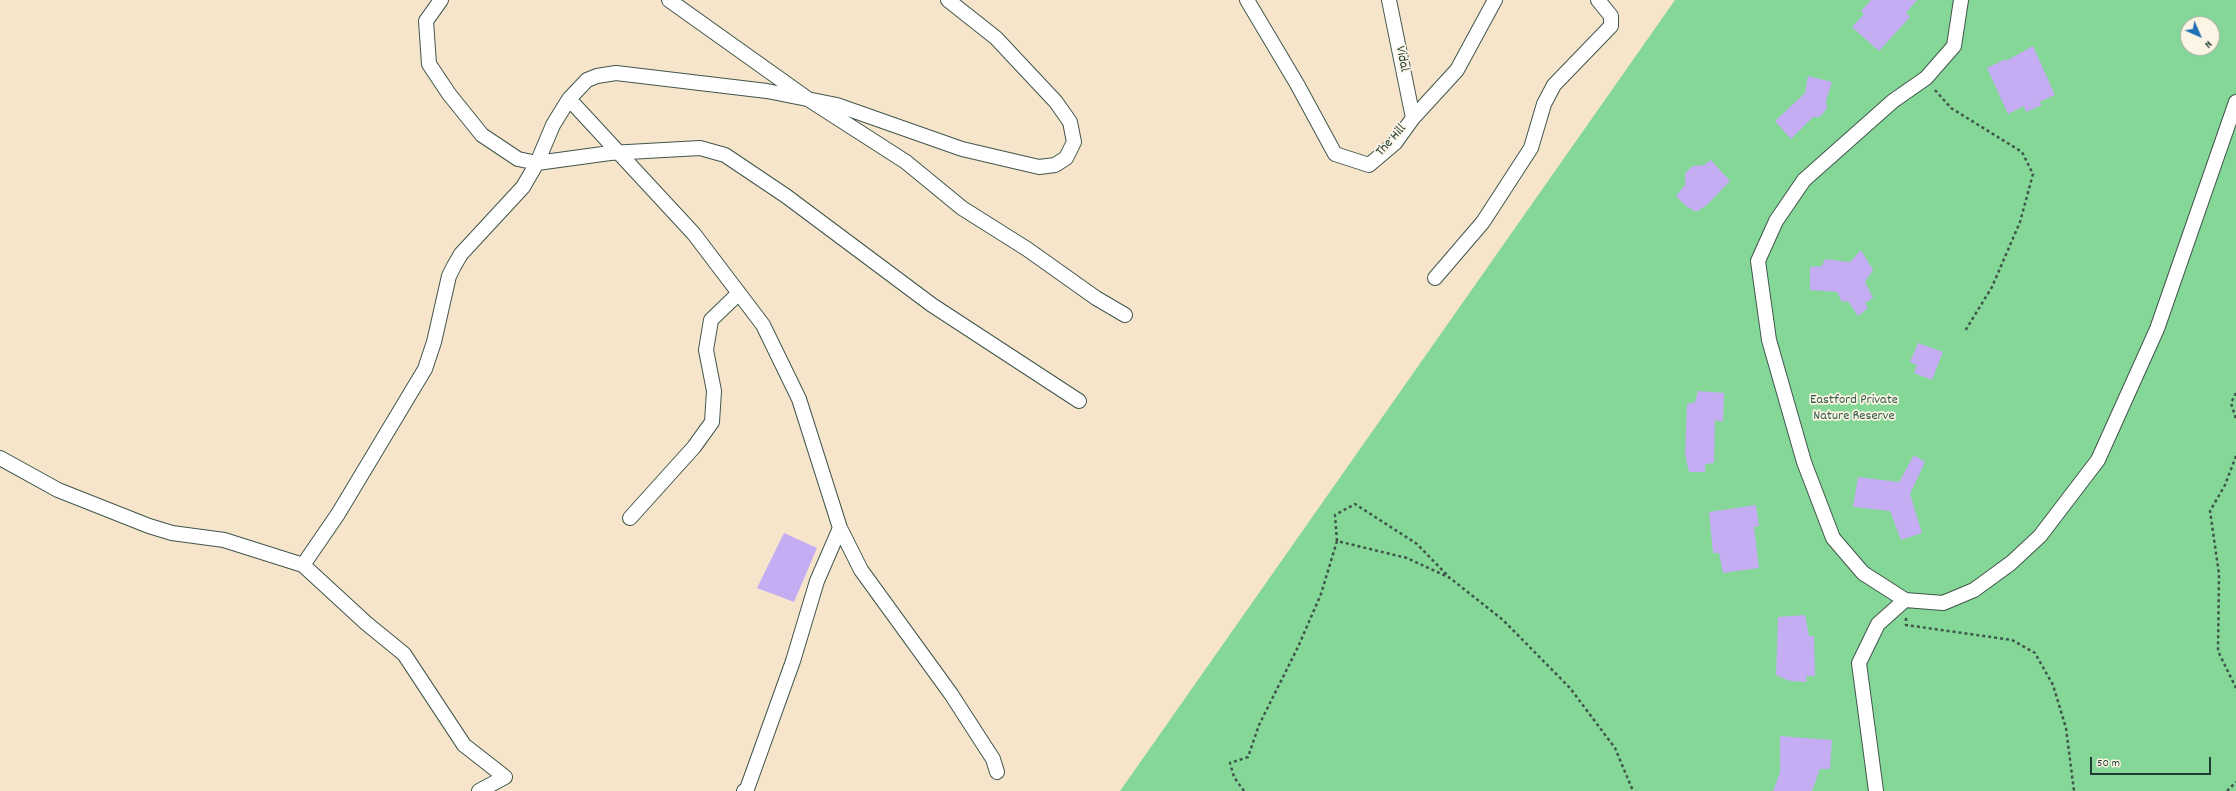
<!DOCTYPE html>
<style>
body{margin:0}
#map{position:relative;width:2236px;height:791px;overflow:hidden;background:#f7e5cb;font-family:Dekko,sans-serif}
canvas{display:block}
.north{position:absolute;left:2180px;top:16px;width:40px;height:40px;box-sizing:border-box;background:#fcf5e5;border:1px solid #a4ab9e;border-radius:50%;rotate:135deg;font-size:11px;font-weight:700;line-height:16px;text-align:center;color:#1f3d34}
.north::after{content:'';display:block;margin:auto;width:14px;height:18px;background:#1f6fb2;clip-path:polygon(50% 0,100% 100%,50% 72%,0 100%)}
.scale{position:absolute;left:2090px;top:757px;width:121px;height:18px;box-sizing:border-box;border:2px solid #1f3d34;border-top:0;padding-left:5px;font-size:12px;line-height:14px;white-space:nowrap;color:#1f3d34;-webkit-text-stroke:3px #fcf5e5;paint-order:stroke}
</style>
<div id="map">
<canvas width="2236" height="791"></canvas>
<div class="north">N</div>
<div class="scale">50 m</div>
</div>
<script>
const c = document.querySelector('canvas').getContext('2d');
c.lineJoin = 'round';
function fill(path, color) { c.fillStyle = color; c.fill(path, 'evenodd'); }
const poly = rows => new Path2D(rows.map(r => 'M' + r).join(''));
function stroke(path, color, width, dash) { c.strokeStyle = color; c.lineWidth = width; c.lineCap = dash ? 'butt' : 'round'; c.setLineDash(dash || []); c.stroke(path); }
function label(font, color, halo, rows, align = 'center') {
  c.font = font + ' Dekko,sans-serif'; c.lineWidth = 3.5; c.setLineDash([]); c.textBaseline = 'middle'; c.strokeStyle = halo; c.fillStyle = color; for (const [text, x, y, turn = 0] of rows) {
    c.save(); c.translate(x, y); c.rotate((+turn || 0) * Math.PI / 180); c.textAlign = isNaN(turn) ? turn : align; if (halo) c.strokeText(text, 0, 0); c.fillText(text, 0, 0); c.restore();
  }
}
const green = poly([
 [1675,0,2236,0,2236,791,1120,791],
 [2188,24,2212,24,2212,48,2188,48]
]);
const building = poly([
 [1871,0,1917,0,1906,13,1910,17,1879,51,1852,27,1864,14,1861,11],
 [2033,46,2055,95,2039,102,2042,105,2026,112,2024,106,2008,114,1987,68,2006,59,2006,61],
 [1808,76,1832,82,1826,101,1827,108,1820,117,1813,117,1791,139,1775,121,1805,93],
 [1711,160,1730,181,1707,205,1696,212,1686,206,1676,196,1685,185,1685,173,1693,166,1704,165],
 [1861,250,1873,270,1865,282,1873,298,1865,303,1868,308,1858,316,1848,301,1842,302,1837,292,1810,290,1810,267,1822,266,1825,259,1850,262],
 [1918,343,1943,352,1932,380,1914,373,1917,365,1910,362],
 [1698,391,1724,393,1723,422,1715,420,1714,463,1705,464,1705,472,1689,472,1685,454,1687,404,1695,402],
 [1914,455,1925,462,1910,494,1922,533,1901,540,1890,511,1853,507,1858,477,1899,482],
 [1756,505,1759,526,1754,527,1759,568,1723,573,1719,553,1713,553,1709,512],
 [784,533,817,548,794,602,757,588],
 [1805,615,1809,636,1814,636,1815,676,1806,676,1807,682,1790,681,1776,675,1778,617],
 [1780,736,1832,740,1830,769,1820,769,1812,791,1773,791,1780,773]
]);
const path = poly([
 [1935,90,1951,108,2022,152,2033,174,2020,222,1992,287,1965,331],
 [2236,393,2231,403,2236,419],
 [2236,456,2225,485,2210,511,2219,574,2218,651,2236,688],
 [1337,541,1335,515,1355,504,1417,544,1448,576],
 [1906,618,1906,625,2012,640,2035,653,2053,685,2066,728,2074,791],
 [1244,791,1234,777,1230,763,1248,757,1259,725,1298,647,1321,594,1337,541,1407,558,1450,578,1503,620,1570,688,1615,748,1633,791],
 [2227,791,2236,782]
]);
const minor = poly([
 [441,0,426,21,429,64,449,94,482,135,518,159,537,163,610,153,700,148,725,155,786,196,932,305,1079,401],
 [669,0,808,99,906,162,962,208,1027,249,1096,298,1125,315],
 [1247,0,1297,84,1335,154,1369,165,1395,143,1413,118,1457,70,1495,0],
 [1389,0,1413,118],
 [569,99,694,234,763,325,799,399,840,528,861,570,951,694,993,759,997,772],
 [1435,278,1483,222,1531,148,1544,104,1554,85,1611,26,1611,16,1598,0],
 [0,458,58,490,149,526,172,533,224,540,303,565,366,623,404,654,464,745,505,777,479,791],
 [630,518,694,447,712,422,714,391,706,350,711,320,739,293],
 [303,565,338,514,425,369,434,342,449,276,454,266,461,254,523,187,537,163,553,125,569,99,587,80,597,76,616,73,767,91,837,105,962,149,1039,167,1055,165,1066,158,1074,142,1070,122,1056,102,996,38,948,0],
 [1905,600,1863,573,1833,538,1804,462,1769,340,1758,261,1776,221,1804,180,1893,101,1926,78,1954,46,1961,0],
 [744,791,747,789,793,661,817,581,840,528],
 [1876,791,1859,663,1878,624,1905,600,1943,603,1974,590,2011,563,2040,536,2098,460,2157,329,2236,102]
]);
const streetNames = [
 ["Vidal",1401,59,79],
 ["The Hill",1392,141,-48]
];
const parkNames = [
 ["Eastford Private",1854,401],
 ["Nature Reserve",1854,417]
];
fill(green, '#85d797');
fill(building, '#c4adf2');
stroke(minor, '#3f564b', 16);
stroke(path, '#3f564b', 2.5, [3, 3]);
stroke(minor, '#fff', 14);
label('14px', '#1f3d34', '#fcf5e5', streetNames);
label('14px', '#335c48', '#fcf5e5', parkNames);
</script>
